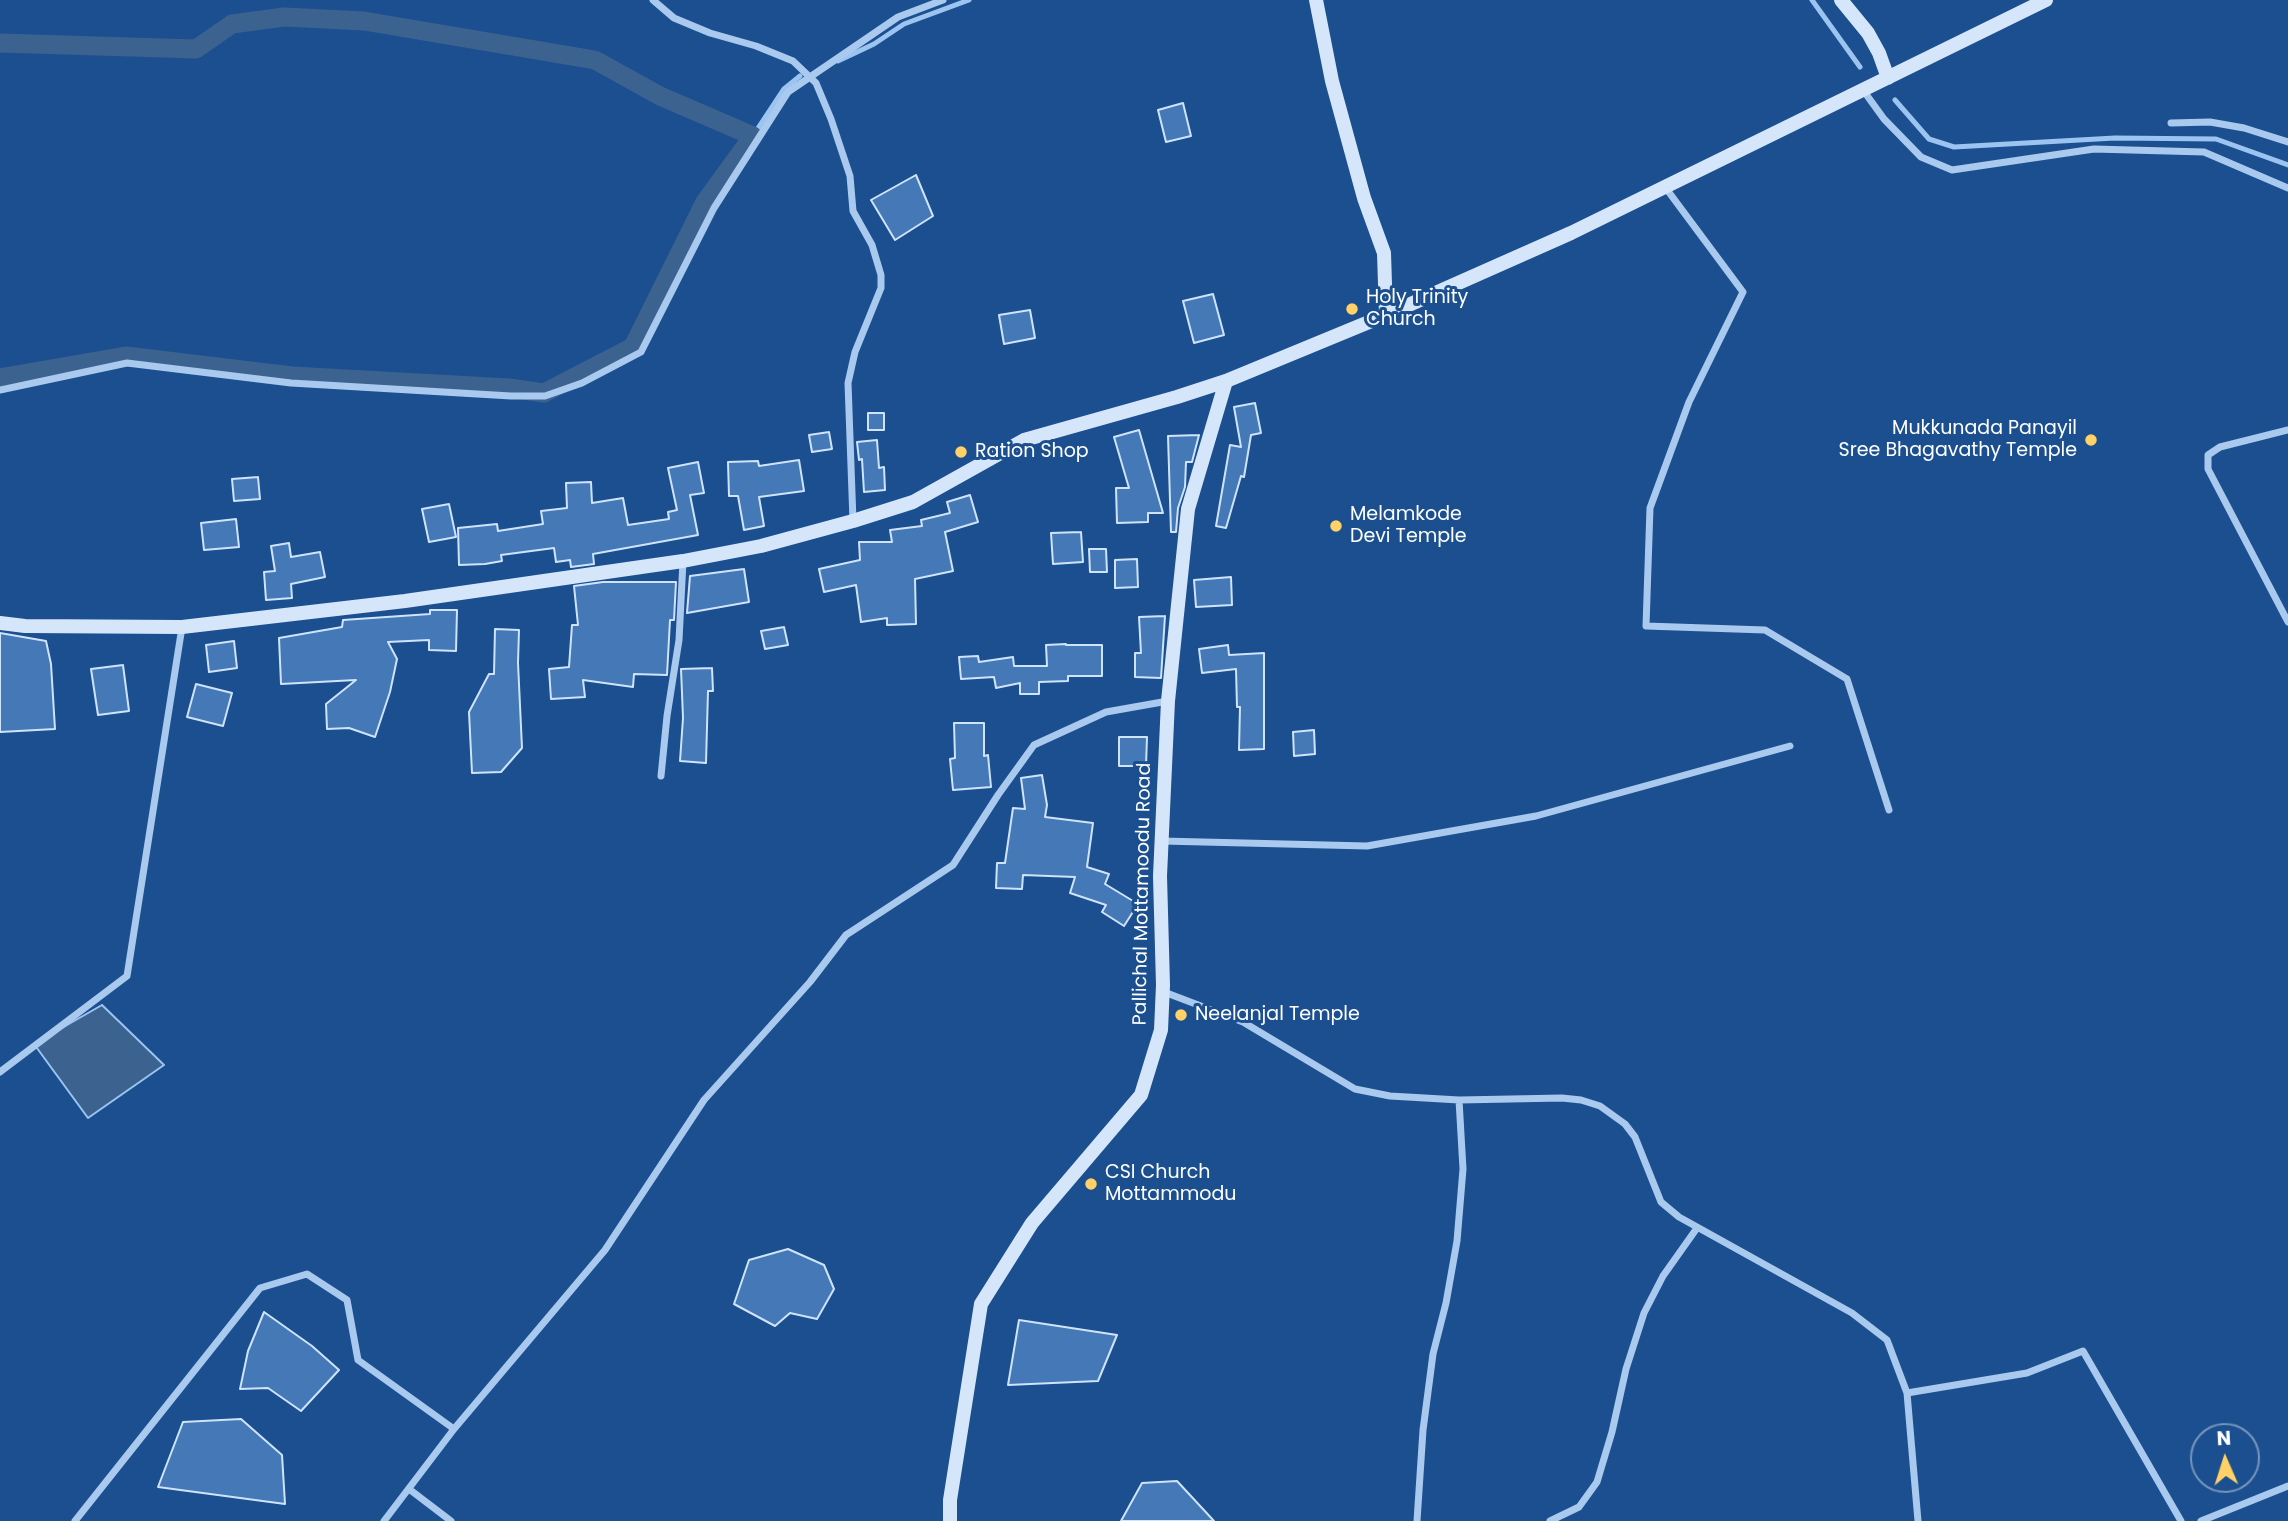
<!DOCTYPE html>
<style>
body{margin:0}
#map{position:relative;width:2288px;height:1521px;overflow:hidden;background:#1b4f8f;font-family:Poppins,sans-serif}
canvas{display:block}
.north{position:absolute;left:2190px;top:1423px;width:70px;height:70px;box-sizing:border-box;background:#1b4f8f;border:2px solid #7695bc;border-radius:50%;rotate:357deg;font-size:19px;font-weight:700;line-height:28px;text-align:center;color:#fff}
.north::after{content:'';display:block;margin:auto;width:24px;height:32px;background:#ffd166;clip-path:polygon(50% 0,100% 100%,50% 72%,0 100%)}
</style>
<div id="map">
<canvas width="2288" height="1521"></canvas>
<div class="north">N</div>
</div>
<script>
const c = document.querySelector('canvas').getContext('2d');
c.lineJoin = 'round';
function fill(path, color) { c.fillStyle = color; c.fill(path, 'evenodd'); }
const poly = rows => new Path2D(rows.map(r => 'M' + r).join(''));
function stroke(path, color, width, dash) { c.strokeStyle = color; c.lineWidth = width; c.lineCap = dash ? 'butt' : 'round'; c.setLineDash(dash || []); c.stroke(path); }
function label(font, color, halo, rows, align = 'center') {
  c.font = font + ' Poppins,sans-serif'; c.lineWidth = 6; c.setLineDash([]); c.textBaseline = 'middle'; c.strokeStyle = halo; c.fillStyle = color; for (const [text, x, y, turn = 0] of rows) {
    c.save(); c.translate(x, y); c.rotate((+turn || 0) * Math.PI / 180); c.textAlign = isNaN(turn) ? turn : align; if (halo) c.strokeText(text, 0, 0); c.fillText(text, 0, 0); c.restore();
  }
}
const water = poly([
 [102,1005,164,1065,88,1118,34,1044,102,1005]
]);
const stream = poly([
 [1812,0,1860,67],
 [838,61,874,44,904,24,969,0],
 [1895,100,1929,139,1954,147,2115,138,2216,139,2288,165],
 [753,136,784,89,800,76]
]);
const canal = poly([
 [0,43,196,49,232,24,284,17,364,21,595,60,660,96,753,136,705,202,633,347,544,393,509,388,292,376,126,356,0,378]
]);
const building = poly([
 [1183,103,1191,136,1166,142,1158,110,1183,103],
 [916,175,933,216,895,240,871,200,916,175],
 [1213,294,1224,335,1194,343,1183,301,1213,294],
 [1030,310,1035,338,1004,344,999,315,1030,310],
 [1255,403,1261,433,1251,435,1244,477,1241,476,1226,528,1216,526,1230,445,1241,447,1234,407,1255,403],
 [868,413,884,413,884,430,868,430,868,413],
 [1139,430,1163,513,1148,513,1148,522,1117,523,1116,488,1129,488,1114,437,1139,430],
 [829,432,832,449,812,452,809,435,829,432],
 [1199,435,1192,462,1186,462,1185,487,1178,508,1176,532,1171,532,1168,436,1199,435],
 [877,440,879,468,884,467,885,490,864,492,862,459,859,460,857,442,877,440],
 [799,460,804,491,759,497,764,526,744,530,738,496,729,496,728,462,758,461,759,466,799,460],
 [698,462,704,493,690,495,698,535,593,554,594,564,571,567,570,560,556,562,554,548,501,555,502,561,485,564,459,565,458,528,497,524,498,531,543,524,541,511,567,508,566,483,591,482,592,503,623,498,628,525,669,519,668,512,677,510,668,468,698,462],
 [258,477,260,499,234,501,232,479,258,477],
 [970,495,978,522,945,532,953,571,915,579,916,624,887,625,887,618,861,622,856,585,824,592,819,569,860,560,859,542,892,542,890,530,922,526,921,520,950,513,947,502,970,495],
 [449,504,456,537,429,542,422,509,449,504],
 [236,519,239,547,204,550,201,523,236,519],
 [1081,532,1083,562,1053,564,1051,533,1081,532],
 [289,543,291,557,320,552,325,577,291,584,292,598,266,600,264,572,275,571,271,546,289,543],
 [1089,549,1106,549,1107,572,1090,572,1089,549],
 [1137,559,1138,587,1115,588,1115,560,1137,559],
 [744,569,749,602,687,613,690,576,744,569],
 [1231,577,1232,605,1196,607,1194,580,1231,577],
 [603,582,676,582,674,620,670,620,667,675,634,674,633,687,583,680,585,697,551,699,549,669,569,667,572,625,578,625,574,586,603,582],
 [430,610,457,610,456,651,429,650,429,640,388,642,397,659,390,692,375,737,349,728,327,729,326,704,356,680,281,684,279,638,342,627,343,620,430,614,430,610],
 [1165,616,1161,678,1135,677,1135,653,1141,653,1139,617,1165,616],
 [784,627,788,645,765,649,761,631,784,627],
 [495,629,519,630,518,663,522,748,501,772,472,773,469,712,489,674,494,674,495,629],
 [0,633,46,641,51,664,55,729,0,732,0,633],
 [234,641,237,668,209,672,206,645,234,641],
 [1066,644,1066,645,1102,645,1102,676,1068,676,1068,681,1039,682,1039,694,1020,694,1020,683,996,688,994,677,961,679,959,657,978,656,979,662,1013,657,1014,666,1047,666,1046,645,1066,644],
 [1228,645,1229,655,1264,653,1264,749,1239,750,1240,707,1237,707,1236,669,1202,673,1199,649,1228,645],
 [123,665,129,711,98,715,91,669,123,665],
 [712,668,713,691,708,691,706,763,680,761,683,718,681,669,712,668],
 [196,684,232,693,223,726,187,717,196,684],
 [954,723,984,723,984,756,988,755,991,787,953,790,950,759,955,758,954,723],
 [1314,730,1315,754,1294,756,1293,732,1314,730],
 [1119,737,1147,737,1146,766,1119,766,1119,737],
 [1042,775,1047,805,1045,817,1093,823,1087,867,1109,874,1105,884,1138,904,1124,926,1102,912,1106,905,1070,893,1075,877,1023,875,1022,889,996,888,997,863,1005,863,1013,808,1025,809,1021,778,1042,775],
 [788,1249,824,1265,834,1289,817,1319,790,1313,775,1326,734,1304,749,1260,788,1249],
 [264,1312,312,1346,339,1370,301,1411,268,1388,240,1389,248,1351,264,1312],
 [1019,1320,1117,1335,1098,1381,1008,1385,1019,1320],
 [241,1419,282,1455,285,1504,158,1487,183,1422,241,1419],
 [1177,1481,1214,1521,1121,1521,1142,1483,1177,1481]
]);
const street = poly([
 [653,0,674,18,710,33,756,46,793,61,816,83,831,119,850,176,853,211,872,245,881,275,881,288,855,352,848,383,853,521],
 [1863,90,1884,119,1921,157,1952,170,2094,149,2204,152,2288,188],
 [2171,123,2210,122,2244,128,2288,142],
 [1665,187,1743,292,1689,402,1650,508,1646,626,1765,630,1847,679,1889,810],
 [0,390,127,363,291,383,511,396,545,396,582,383,641,352,714,208,788,92,898,17,943,0],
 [2288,430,2220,447,2208,455,2208,469,2288,622],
 [661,776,667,716,679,640,683,561],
 [1162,841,1367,846,1536,816,1790,746],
 [1164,992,1243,1022,1355,1089,1390,1096,1459,1100,1562,1098,1581,1100,1600,1106,1625,1124,1635,1137,1661,1202,1679,1217,1852,1313,1887,1340,1907,1393,1918,1521],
 [0,1072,127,976,182,627],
 [1907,1393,2027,1373,2083,1351,2181,1521],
 [409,1489,451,1521],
 [75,1521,260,1288,307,1274,347,1300,358,1360,454,1429,605,1250,704,1100,810,982,846,935,953,865,998,795,1034,745,1106,712,1168,701],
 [384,1521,454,1429],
 [1417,1521,1423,1430,1433,1354,1446,1303,1457,1241,1463,1169,1459,1100],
 [1550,1521,1579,1507,1597,1482,1612,1432,1626,1369,1644,1313,1663,1276,1697,1228],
 [2201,1521,2288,1486]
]);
const secondary = poly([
 [1316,0,1332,81,1364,198,1384,253,1386,315],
 [1841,0,1868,33,1879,53,1888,78],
 [0,623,25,626,182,627,405,601,683,561,761,546,853,521,913,502,1024,440,1177,397,1226,381,1386,315,1571,233,2046,0],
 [950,1521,950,1500,981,1304,1032,1223,1141,1095,1161,1030,1163,985,1160,876,1168,701,1188,509,1226,381]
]);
const markers = [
 [1352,309,7,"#ffd166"],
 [2091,440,7,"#ffd166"],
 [961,452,7,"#ffd166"],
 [1336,526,7,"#ffd166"],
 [1181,1015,7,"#ffd166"],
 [1091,1184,7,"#ffd166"]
];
const poiNames = [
 ["Holy Trinity",1366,298],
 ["Church",1366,320],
 ["Mukkunada Panayil",2077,429,"right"],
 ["Sree Bhagavathy Temple",2077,451,"right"],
 ["Ration Shop",975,452],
 ["Melamkode",1350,515],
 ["Devi Temple",1350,537],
 ["Neelanjal Temple",1195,1015],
 ["CSI Church",1105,1173],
 ["Mottammodu",1105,1195]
];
const streetNames = [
 ["Pallichal Mottamoodu Road",1143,894,-89]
];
fill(water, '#3c6290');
stroke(water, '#9cc4f0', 2);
stroke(stream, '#9cc4f0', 5);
stroke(canal, '#3c6290', 19);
fill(building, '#4478b7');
stroke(building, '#cfe3fa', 2);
stroke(street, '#a9c9ee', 7);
stroke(secondary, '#d6e6fa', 14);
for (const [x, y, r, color] of markers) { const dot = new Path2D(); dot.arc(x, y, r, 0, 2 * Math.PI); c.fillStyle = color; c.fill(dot); stroke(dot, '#1b4f8f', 2.5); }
label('19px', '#fff', '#1b4f8f', poiNames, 'left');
label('19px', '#fff', '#1b4f8f', streetNames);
</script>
